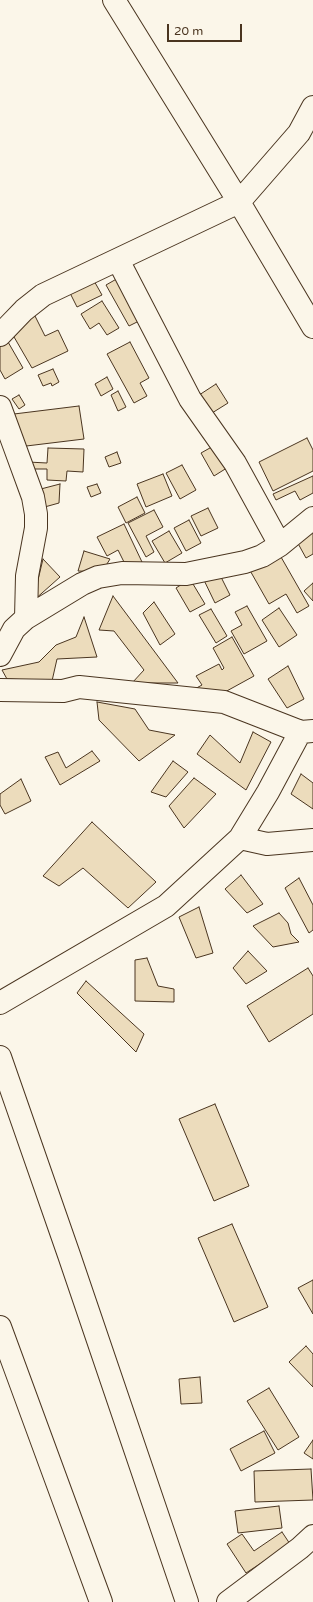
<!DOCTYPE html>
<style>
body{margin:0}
#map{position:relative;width:313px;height:1602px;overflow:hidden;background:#fbf6e9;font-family:"Varela Round",sans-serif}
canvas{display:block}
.scale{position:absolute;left:167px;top:24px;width:75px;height:18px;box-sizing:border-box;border:2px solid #4a3520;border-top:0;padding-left:5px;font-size:12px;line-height:14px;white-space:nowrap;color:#4a3520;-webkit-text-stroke:3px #fbf6e9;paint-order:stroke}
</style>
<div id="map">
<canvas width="313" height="1602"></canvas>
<div class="scale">20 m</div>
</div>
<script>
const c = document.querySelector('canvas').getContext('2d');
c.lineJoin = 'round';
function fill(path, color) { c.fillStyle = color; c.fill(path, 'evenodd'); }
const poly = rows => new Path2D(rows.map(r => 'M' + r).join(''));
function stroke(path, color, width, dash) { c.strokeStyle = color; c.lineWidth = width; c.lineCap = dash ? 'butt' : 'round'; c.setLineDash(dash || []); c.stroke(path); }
const building = poly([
 [120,277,143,319,129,326,106,285,120,277],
 [93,279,102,295,77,307,69,291,93,279],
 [102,301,119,328,107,335,99,323,90,329,81,314,102,301],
 [34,314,45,336,58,330,68,351,32,368,10,330,34,314],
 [4,335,23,368,5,379,0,370,0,340,4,335],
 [130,342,149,378,140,383,147,396,134,403,107,354,130,342],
 [53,369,59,382,52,386,51,383,43,386,38,375,53,369],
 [107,377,113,389,101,396,95,384,107,377],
 [216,384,228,403,204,418,193,399,216,384],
 [118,391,126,407,118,411,111,395,118,391],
 [19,395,25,405,19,409,12,399,19,395],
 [79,406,84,439,18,447,14,414,79,406],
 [307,438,313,450,313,471,273,491,259,462,307,438],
 [217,444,230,466,214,476,201,453,217,444],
 [48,448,84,449,83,472,67,471,66,481,47,480,47,469,28,469,28,462,47,463,48,448],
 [117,452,121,463,109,467,105,457,117,452],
 [182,465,196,490,180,499,166,473,182,465],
 [163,474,172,496,146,507,137,484,163,474],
 [313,476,313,493,300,500,295,491,276,500,273,494,313,476],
 [60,484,59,503,41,508,37,490,60,484],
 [97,484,101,493,91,497,87,487,97,484],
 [137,497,145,513,126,523,118,507,137,497],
 [208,508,218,528,201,536,191,516,208,508],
 [154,510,163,527,146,536,154,552,146,557,128,523,154,510],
 [189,520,201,543,186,551,174,528,189,520],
 [124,524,142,562,128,570,118,550,107,556,97,537,124,524],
 [310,528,313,533,313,554,306,558,295,538,310,528],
 [169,531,182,553,165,563,152,541,169,531],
 [277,550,309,606,297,613,286,594,269,604,248,567,277,550],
 [84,551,110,559,102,572,78,571,84,551],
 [43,559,60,577,33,601,43,559],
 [218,571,230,595,215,603,201,574,218,571],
 [190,579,205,604,190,612,176,588,190,579],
 [313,583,313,601,304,591,313,583],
 [113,596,178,683,132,683,144,670,114,631,99,630,113,596],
 [154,602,175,634,160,645,143,613,154,602],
 [247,606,267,641,244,654,231,631,242,625,235,612,247,606],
 [279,608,297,635,279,647,262,620,279,608],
 [211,609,227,636,216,643,199,615,211,609],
 [84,617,97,657,57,659,52,681,7,679,2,670,39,662,56,645,76,637,84,617],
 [232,637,254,676,214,698,191,691,202,685,196,676,219,664,222,670,224,668,213,648,232,637],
 [288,666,304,699,287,708,268,679,288,666],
 [97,702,135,709,149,730,175,735,139,761,99,720,97,702],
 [253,732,271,742,246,790,197,754,210,735,240,763,253,732],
 [92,751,100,761,60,785,45,757,58,752,66,768,92,751],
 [173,761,188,772,166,797,151,792,173,761],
 [301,774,313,783,313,809,291,794,301,774],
 [194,778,216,794,184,828,169,806,194,778],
 [21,779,31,801,5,814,0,805,0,794,21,779],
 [92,822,156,882,128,908,83,868,59,886,43,876,92,822],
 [241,875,263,904,247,913,225,889,241,875],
 [299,878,313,905,313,930,309,933,285,888,299,878],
 [199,907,213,953,196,958,179,917,199,907],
 [279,913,288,923,291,934,299,942,273,947,253,926,279,913],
 [248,951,267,971,246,984,233,968,248,951],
 [147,958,158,986,174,989,174,1002,135,1001,135,960,147,958],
 [308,968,313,976,313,1014,269,1042,247,1006,308,968],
 [86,981,144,1034,136,1052,77,993,86,981],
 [215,1104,249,1186,214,1201,179,1119,215,1104],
 [232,1224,268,1307,234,1322,198,1238,232,1224],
 [313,1280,313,1314,298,1288,313,1280],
 [306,1346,313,1354,313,1387,289,1362,306,1346],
 [200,1377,202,1403,181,1404,179,1379,200,1377],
 [269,1388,299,1437,278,1450,247,1401,269,1388],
 [264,1431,275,1453,241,1471,230,1449,264,1431],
 [313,1440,313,1459,304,1453,313,1440],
 [311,1469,313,1500,255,1502,254,1471,311,1469],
 [279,1506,282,1528,238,1533,235,1511,279,1506],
 [282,1532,290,1544,246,1573,227,1544,242,1534,254,1551,282,1532]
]);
const minor = poly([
 [114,0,239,202,313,327],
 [118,260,190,399,235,463,280,545],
 [0,335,24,310,43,295,239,202,299,133,313,107],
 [0,407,33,497,36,514,36,528,27,576,26,618],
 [0,655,14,629,26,618,82,584,98,577,122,573,186,574,245,562,262,556,280,545,313,518],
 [0,690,63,691,79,687,224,702,301,732],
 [240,838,267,844,313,840],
 [0,1003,166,906,240,838,268,792,298,736,301,732,313,731],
 [0,1057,69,1255,187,1602],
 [228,1602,300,1548,313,1536]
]);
const highway = poly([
 [0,1327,101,1602]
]);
fill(building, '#ecdcbc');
stroke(building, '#4a3520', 1);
stroke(minor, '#4a3520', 24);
stroke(highway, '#4a3520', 24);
stroke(minor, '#fbf6e9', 22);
stroke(highway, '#fbf6e9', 22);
</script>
